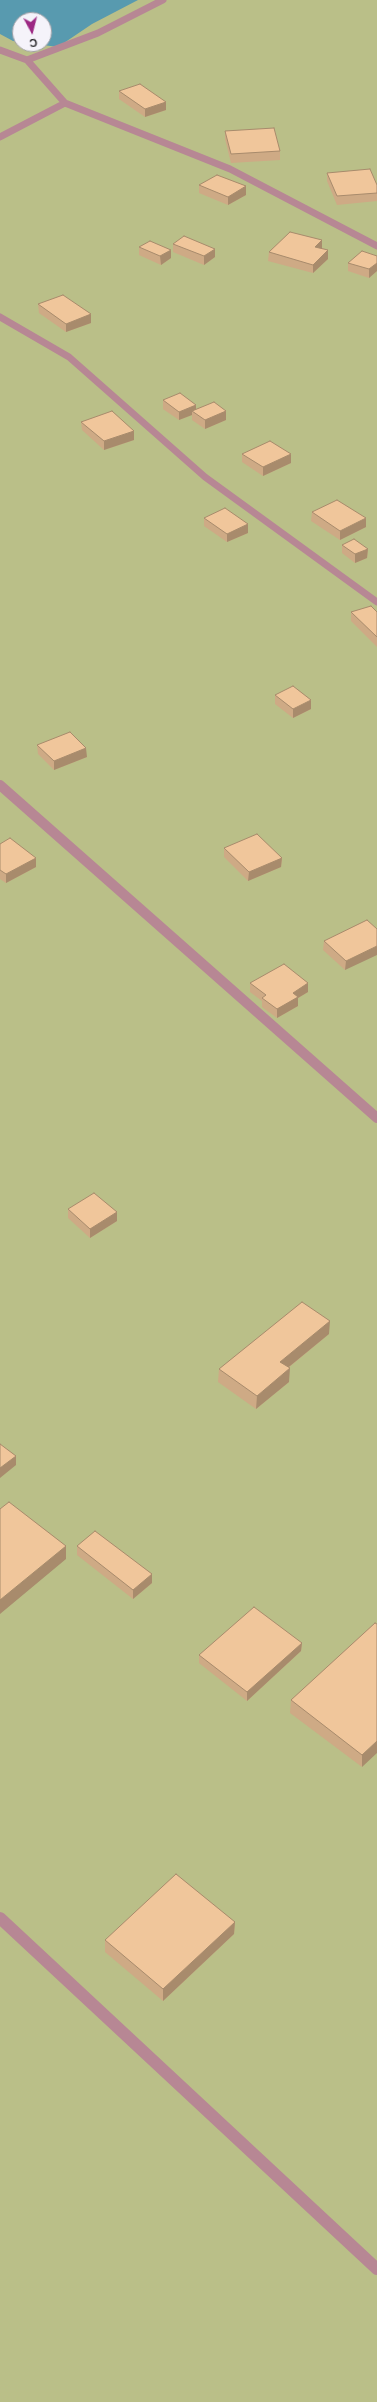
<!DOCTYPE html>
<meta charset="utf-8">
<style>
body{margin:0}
#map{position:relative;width:377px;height:2402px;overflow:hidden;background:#e8e5ed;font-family:Barlow,sans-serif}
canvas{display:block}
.north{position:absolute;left:12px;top:12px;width:40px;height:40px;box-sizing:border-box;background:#f5f3fa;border:1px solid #a3a1a7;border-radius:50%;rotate:173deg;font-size:11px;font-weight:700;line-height:16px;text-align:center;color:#28272a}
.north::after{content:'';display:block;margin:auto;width:14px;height:18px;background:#9c2883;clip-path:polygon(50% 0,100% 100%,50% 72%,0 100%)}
</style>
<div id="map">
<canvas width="377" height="2402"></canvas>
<div class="north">С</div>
</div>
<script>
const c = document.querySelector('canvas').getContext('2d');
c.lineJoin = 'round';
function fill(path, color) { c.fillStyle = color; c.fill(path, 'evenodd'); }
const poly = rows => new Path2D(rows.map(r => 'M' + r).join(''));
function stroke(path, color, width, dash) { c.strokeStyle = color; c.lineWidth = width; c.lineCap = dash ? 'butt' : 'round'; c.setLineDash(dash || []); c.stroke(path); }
const green = poly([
 [0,0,377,0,377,2402,0,2402],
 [20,20,44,20,44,44,20,44]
]);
const water = poly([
 [0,0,138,0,92,24,58,47,35,44,44,44,44,20,20,20,20,42,13,41,0,34]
]);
const serviceFar2 = poly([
 [0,50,27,60,65,103,230,169,377,246],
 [27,60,98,33,163,0],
 [0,137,65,103],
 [0,317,69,357,205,477,377,602]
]);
const serviceFar1 = poly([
 [0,785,377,1118]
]);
const service = poly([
 [0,1918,377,2269]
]);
const wall = poly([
 [119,91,166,110,145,117,119,99],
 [225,131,280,151,280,160,231,163,225,139],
 [327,173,377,185,377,201,337,205,327,181],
 [199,185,246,186,246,195,228,205,199,193],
 [322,240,322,248,328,250,328,259,313,273,268,261,269,252],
 [173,244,215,257,204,265,173,252],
 [139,247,171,258,161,265,139,255],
 [377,256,377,271,369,278,348,271,348,263],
 [38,304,91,314,91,323,66,332,39,313],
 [163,400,196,405,196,410,226,411,226,420,205,429,192,420,192,415,179,420,163,409],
 [81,422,134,440,104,450,82,430],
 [242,454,291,463,263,476,242,462],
 [312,512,366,527,340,540,311,521],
 [204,518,248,533,227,542,204,526],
 [342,545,368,549,367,558,355,563,342,553],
 [351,612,377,612,377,647,351,621],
 [275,695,311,709,293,718,275,704],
 [37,745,87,757,54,770,38,754],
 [0,844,36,867,6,883,0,879],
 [224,848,282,858,281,867,248,881,224,857],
 [367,920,345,970,323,950,324,941],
 [250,983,308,992,298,998,298,1006,277,1018,262,1007,262,1001,250,992],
 [68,1209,117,1212,117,1221,90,1238,68,1218],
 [329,1334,288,1368,289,1382,256,1409,218,1382,219,1369],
 [77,1546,152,1583,133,1599,77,1555],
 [375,1623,362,1767,290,1713,291,1700],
 [302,1643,301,1651,247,1701,199,1663,199,1655],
 [235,1922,234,1934,163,2001,105,1952,105,1940]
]);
const shadedWall = poly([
 [166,102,166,110,145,117,145,109],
 [246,186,246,195,228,205,228,197],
 [322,240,322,249,315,247],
 [215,249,215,257,204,265,204,256],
 [171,250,171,258,161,265,160,256],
 [328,250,328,259,313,273,313,265],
 [377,263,377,271,369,278,369,269],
 [91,314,91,323,66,332,66,324],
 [196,405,196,414,192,411,192,415,179,420,179,412],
 [226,411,226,420,205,429,205,420],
 [134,431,134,440,104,450,104,441],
 [291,454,291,463,263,476,263,467],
 [366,518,366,527,340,540,340,531],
 [248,524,248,533,227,542,227,534],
 [368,549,367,558,355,563,355,554],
 [311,700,311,709,293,718,293,709],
 [86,748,87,757,54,770,54,761],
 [36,858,36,867,6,883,6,874],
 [282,858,281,867,248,881,249,872],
 [377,946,377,955,345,970,346,961],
 [308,983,308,992,298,998,298,1006,277,1018,277,1009,293,993],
 [117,1212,117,1221,90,1238,90,1229],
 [330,1321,329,1334,279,1375,280,1362],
 [290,1368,289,1382,256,1409,257,1396],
 [16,1456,16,1465,0,1478,0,1468],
 [66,1546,66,1559,0,1614,0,1600],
 [152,1574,152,1583,133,1599,133,1590],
 [302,1643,301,1651,247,1701,247,1692],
 [377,1741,377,1753,362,1767,362,1755],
 [235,1922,234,1934,163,2001,163,1989]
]);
const building = poly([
 [140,84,166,102,145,109,119,91,140,84],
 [274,128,280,151,231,154,225,131,274,128],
 [370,169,377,185,377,193,337,196,327,173,370,169],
 [217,175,246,186,228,197,199,185,217,175],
 [290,232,322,240,315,247,328,250,313,265,269,252,290,232],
 [184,236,215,249,204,256,173,244,184,236],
 [150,241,171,250,160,256,139,247,150,241],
 [362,251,377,256,377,263,369,269,348,263,362,251],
 [63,295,91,314,66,324,38,304,63,295],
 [180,393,196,405,179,412,163,400,180,393],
 [214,402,226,411,205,420,192,411,214,402],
 [112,411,134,431,104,441,81,422,112,411],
 [270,441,291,454,263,467,242,454,270,441],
 [337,500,366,518,340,531,312,512,337,500],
 [225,508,248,524,227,534,204,518,225,508],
 [354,539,368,549,355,554,342,545,354,539],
 [371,606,377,612,377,637,351,612,371,606],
 [293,686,311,700,293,709,275,695,293,686],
 [70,732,86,748,54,761,37,745,70,732],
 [257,834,282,858,249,872,224,848,257,834],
 [10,838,36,858,6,874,0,870,0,844,10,838],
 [367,920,377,929,377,946,346,961,324,941,367,920],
 [284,964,308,983,293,993,298,997,277,1009,262,998,266,995,250,983,284,964],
 [94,1193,117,1212,90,1229,68,1209,94,1193],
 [302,1302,330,1321,280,1362,290,1368,257,1396,219,1369,302,1302],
 [0,1444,16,1456,0,1468,0,1444],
 [9,1502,66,1546,0,1600,0,1509,9,1502],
 [95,1531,152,1574,133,1590,77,1546,95,1531],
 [254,1607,302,1643,247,1692,199,1655,254,1607],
 [375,1623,377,1624,377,1741,362,1755,291,1700,375,1623],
 [176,1874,235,1922,163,1989,105,1940,176,1874]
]);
fill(green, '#babf88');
fill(water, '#589aaf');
stroke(serviceFar2, '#b78794', 7);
stroke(serviceFar1, '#b78794', 10);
stroke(service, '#b78794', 12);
fill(wall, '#ceaa85');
fill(shadedWall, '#a88b6c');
fill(building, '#f0c69b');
stroke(building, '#a88b6c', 1);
</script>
